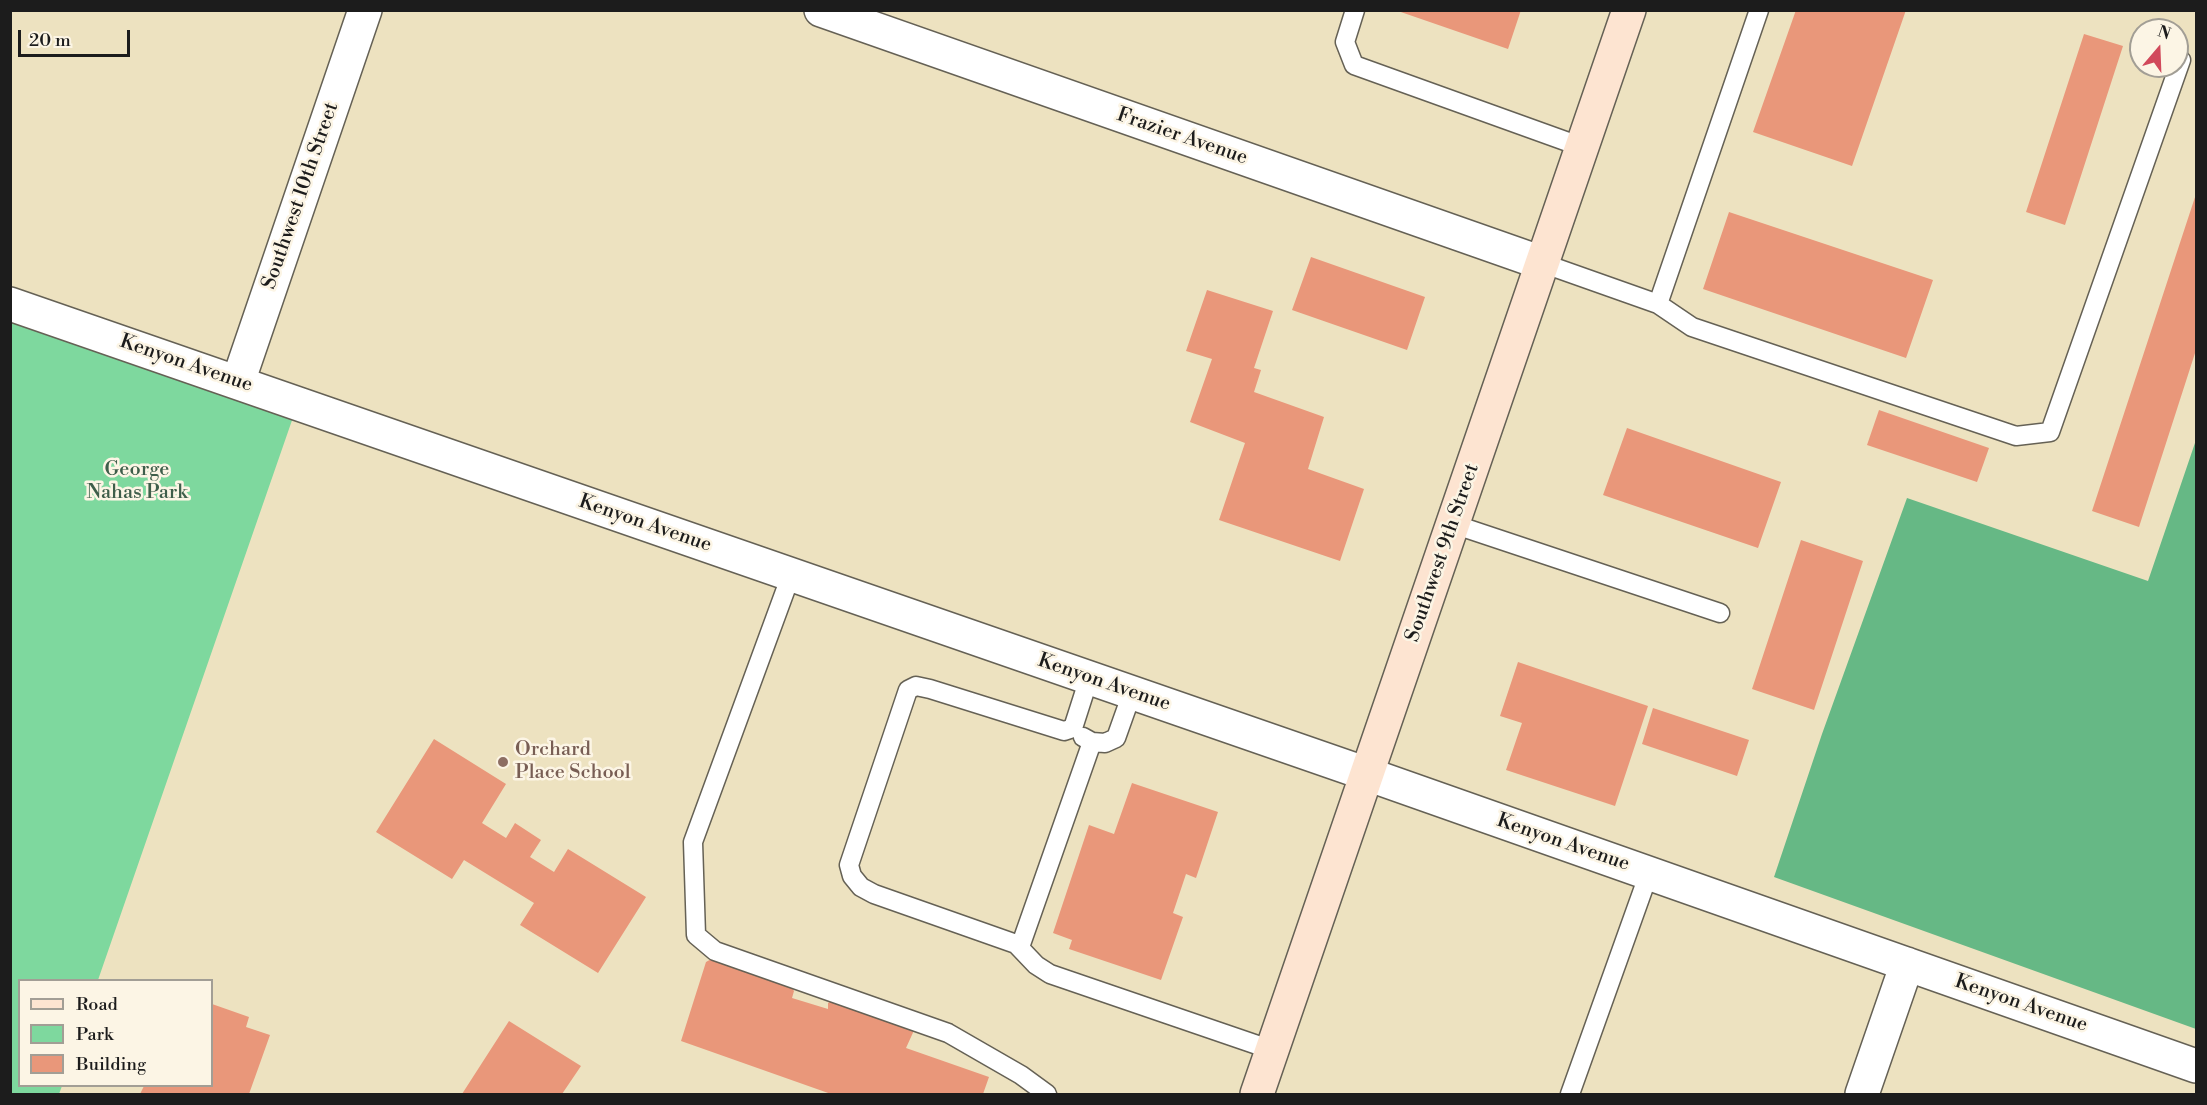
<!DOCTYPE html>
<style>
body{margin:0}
#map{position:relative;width:2207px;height:1105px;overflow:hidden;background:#ede2c0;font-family:"Libre Bodoni",serif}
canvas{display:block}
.frame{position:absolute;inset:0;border:12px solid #1c1c1c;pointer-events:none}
.legend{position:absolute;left:18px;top:979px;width:195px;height:108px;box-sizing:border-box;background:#fcf5e5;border:2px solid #a29e95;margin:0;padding:8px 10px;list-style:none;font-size:18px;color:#1c1c1c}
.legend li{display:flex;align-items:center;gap:12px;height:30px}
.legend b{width:30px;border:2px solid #a29e95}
.north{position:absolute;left:2129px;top:18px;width:60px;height:60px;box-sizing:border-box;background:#fcf5e5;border:2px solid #a29e95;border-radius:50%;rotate:19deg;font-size:16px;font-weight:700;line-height:24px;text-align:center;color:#1c1c1c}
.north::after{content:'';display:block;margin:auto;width:21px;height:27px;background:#d1495b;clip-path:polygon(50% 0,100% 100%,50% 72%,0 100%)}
.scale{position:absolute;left:18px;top:30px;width:112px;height:27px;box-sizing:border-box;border:3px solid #1c1c1c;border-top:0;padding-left:8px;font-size:18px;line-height:21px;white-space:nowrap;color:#1c1c1c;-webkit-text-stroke:4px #fcf5e5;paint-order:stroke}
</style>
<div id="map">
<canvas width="2207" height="1105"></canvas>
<div class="frame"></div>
<ul class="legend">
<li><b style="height:8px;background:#fde4d1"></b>Road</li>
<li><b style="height:16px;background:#7ed89e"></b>Park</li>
<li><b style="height:16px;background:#e9977a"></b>Building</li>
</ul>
<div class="north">N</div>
<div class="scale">20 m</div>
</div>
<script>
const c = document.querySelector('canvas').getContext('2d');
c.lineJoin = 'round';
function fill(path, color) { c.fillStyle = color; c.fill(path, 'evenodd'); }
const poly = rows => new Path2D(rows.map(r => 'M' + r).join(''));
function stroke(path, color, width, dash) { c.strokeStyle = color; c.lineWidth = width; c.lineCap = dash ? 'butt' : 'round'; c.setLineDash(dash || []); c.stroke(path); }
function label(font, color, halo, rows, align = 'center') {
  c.font = font + ' "Libre Bodoni",serif'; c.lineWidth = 5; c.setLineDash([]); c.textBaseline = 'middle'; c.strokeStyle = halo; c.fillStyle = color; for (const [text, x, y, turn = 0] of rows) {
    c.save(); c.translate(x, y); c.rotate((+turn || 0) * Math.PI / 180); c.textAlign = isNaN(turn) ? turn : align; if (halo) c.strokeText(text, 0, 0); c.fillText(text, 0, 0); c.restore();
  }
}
const green = poly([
 [11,304,298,403,98,980,20,980,20,1086,62,1086,59,1094,11,1094]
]);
const forest = poly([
 [2196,440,2196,1029,1774,877,1822,734,1907,498,2148,581]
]);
const building = poly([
 [1395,10,1521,10,1508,49],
 [1796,10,1906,10,1852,166,1753,132],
 [2084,34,2123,46,2065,225,2026,212],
 [2196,194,2196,350,2139,527,2092,511],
 [1729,212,1933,280,1906,358,1703,289],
 [1311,257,1425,297,1407,350,1292,310],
 [1207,290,1273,311,1254,368,1261,370,1254,392,1324,417,1308,469,1364,489,1340,561,1219,520,1245,443,1190,422,1212,359,1186,351],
 [1879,410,1989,448,1977,482,1867,445],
 [1627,428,1781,482,1758,548,1603,495],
 [1801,540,1863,561,1814,710,1752,689],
 [1518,662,1648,706,1615,806,1506,770,1522,723,1500,716],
 [1653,708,1749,740,1737,776,1642,744],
 [434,739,506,784,482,823,506,838,515,823,541,840,530,857,554,872,568,849,646,897,598,973,520,925,534,903,464,860,452,879,376,832],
 [1132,783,1218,812,1196,878,1186,874,1173,913,1183,917,1161,980,1069,949,1072,940,1053,933,1089,825,1114,834],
 [715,957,788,982,794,991,792,998,828,1009,828,1003,836,999,916,1026,906,1048,989,1077,983,1094,831,1094,681,1041,706,962],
 [212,1004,249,1017,246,1027,270,1035,249,1094,140,1094,144,1086,212,1086],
 [509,1021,581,1066,562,1094,462,1094]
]);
const service = poly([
 [1355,10,1345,42,1354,65,1582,147],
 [1542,263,1658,304,1692,327,2016,436,2050,432,2181,60],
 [1658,304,1759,10],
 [1453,524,1720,613],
 [791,575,693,842,696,935,715,951,948,1033,1021,1075,1047,1094],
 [1089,678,1073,728,1064,731,930,689,916,686,908,690,849,865,852,876,861,887,874,894,1016,944,1036,965,1050,974,1272,1050],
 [1083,737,1092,742,1105,743,1116,738,1132,693],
 [1020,947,1092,742],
 [1570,1094,1649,873]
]);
const minor = poly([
 [821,10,1542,263],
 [10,304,1367,774,2196,1066],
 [238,382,365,10],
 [1862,1094,1907,964]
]);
const secondary = poly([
 [1257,1094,1629,10]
]);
const markers = [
 [503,762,6,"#8d6e63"]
];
const streetNames = [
 ["Frazier Avenue",1182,137,19],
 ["Southwest 10th Street",301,196,-71],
 ["Kenyon Avenue",186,364,19],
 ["Kenyon Avenue",645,524,19],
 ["Southwest 9th Street",1443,553,-71],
 ["Kenyon Avenue",1104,683,19],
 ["Kenyon Avenue",1563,843,19],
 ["Kenyon Avenue",2021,1004,19]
];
const parkNames = [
 ["George",137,470],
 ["Nahas Park",137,493]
];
const educationNames = [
 ["Orchard",515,750],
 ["Place School",515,773]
];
fill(green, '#7ed89e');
fill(forest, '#66b885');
fill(building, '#e9977a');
stroke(service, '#656155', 21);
stroke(minor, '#656155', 36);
stroke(secondary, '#656155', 36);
stroke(service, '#fff', 18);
stroke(minor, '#fff', 33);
stroke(secondary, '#fde4d1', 33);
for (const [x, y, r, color] of markers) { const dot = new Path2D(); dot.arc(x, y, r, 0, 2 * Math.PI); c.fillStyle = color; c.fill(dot); stroke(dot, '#fcf5e5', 2); }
label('20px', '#1c1c1c', '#fcf5e5', streetNames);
label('20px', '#3e5e4a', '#fcf5e5', parkNames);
label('20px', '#785e54', '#fcf5e5', educationNames, 'left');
</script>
